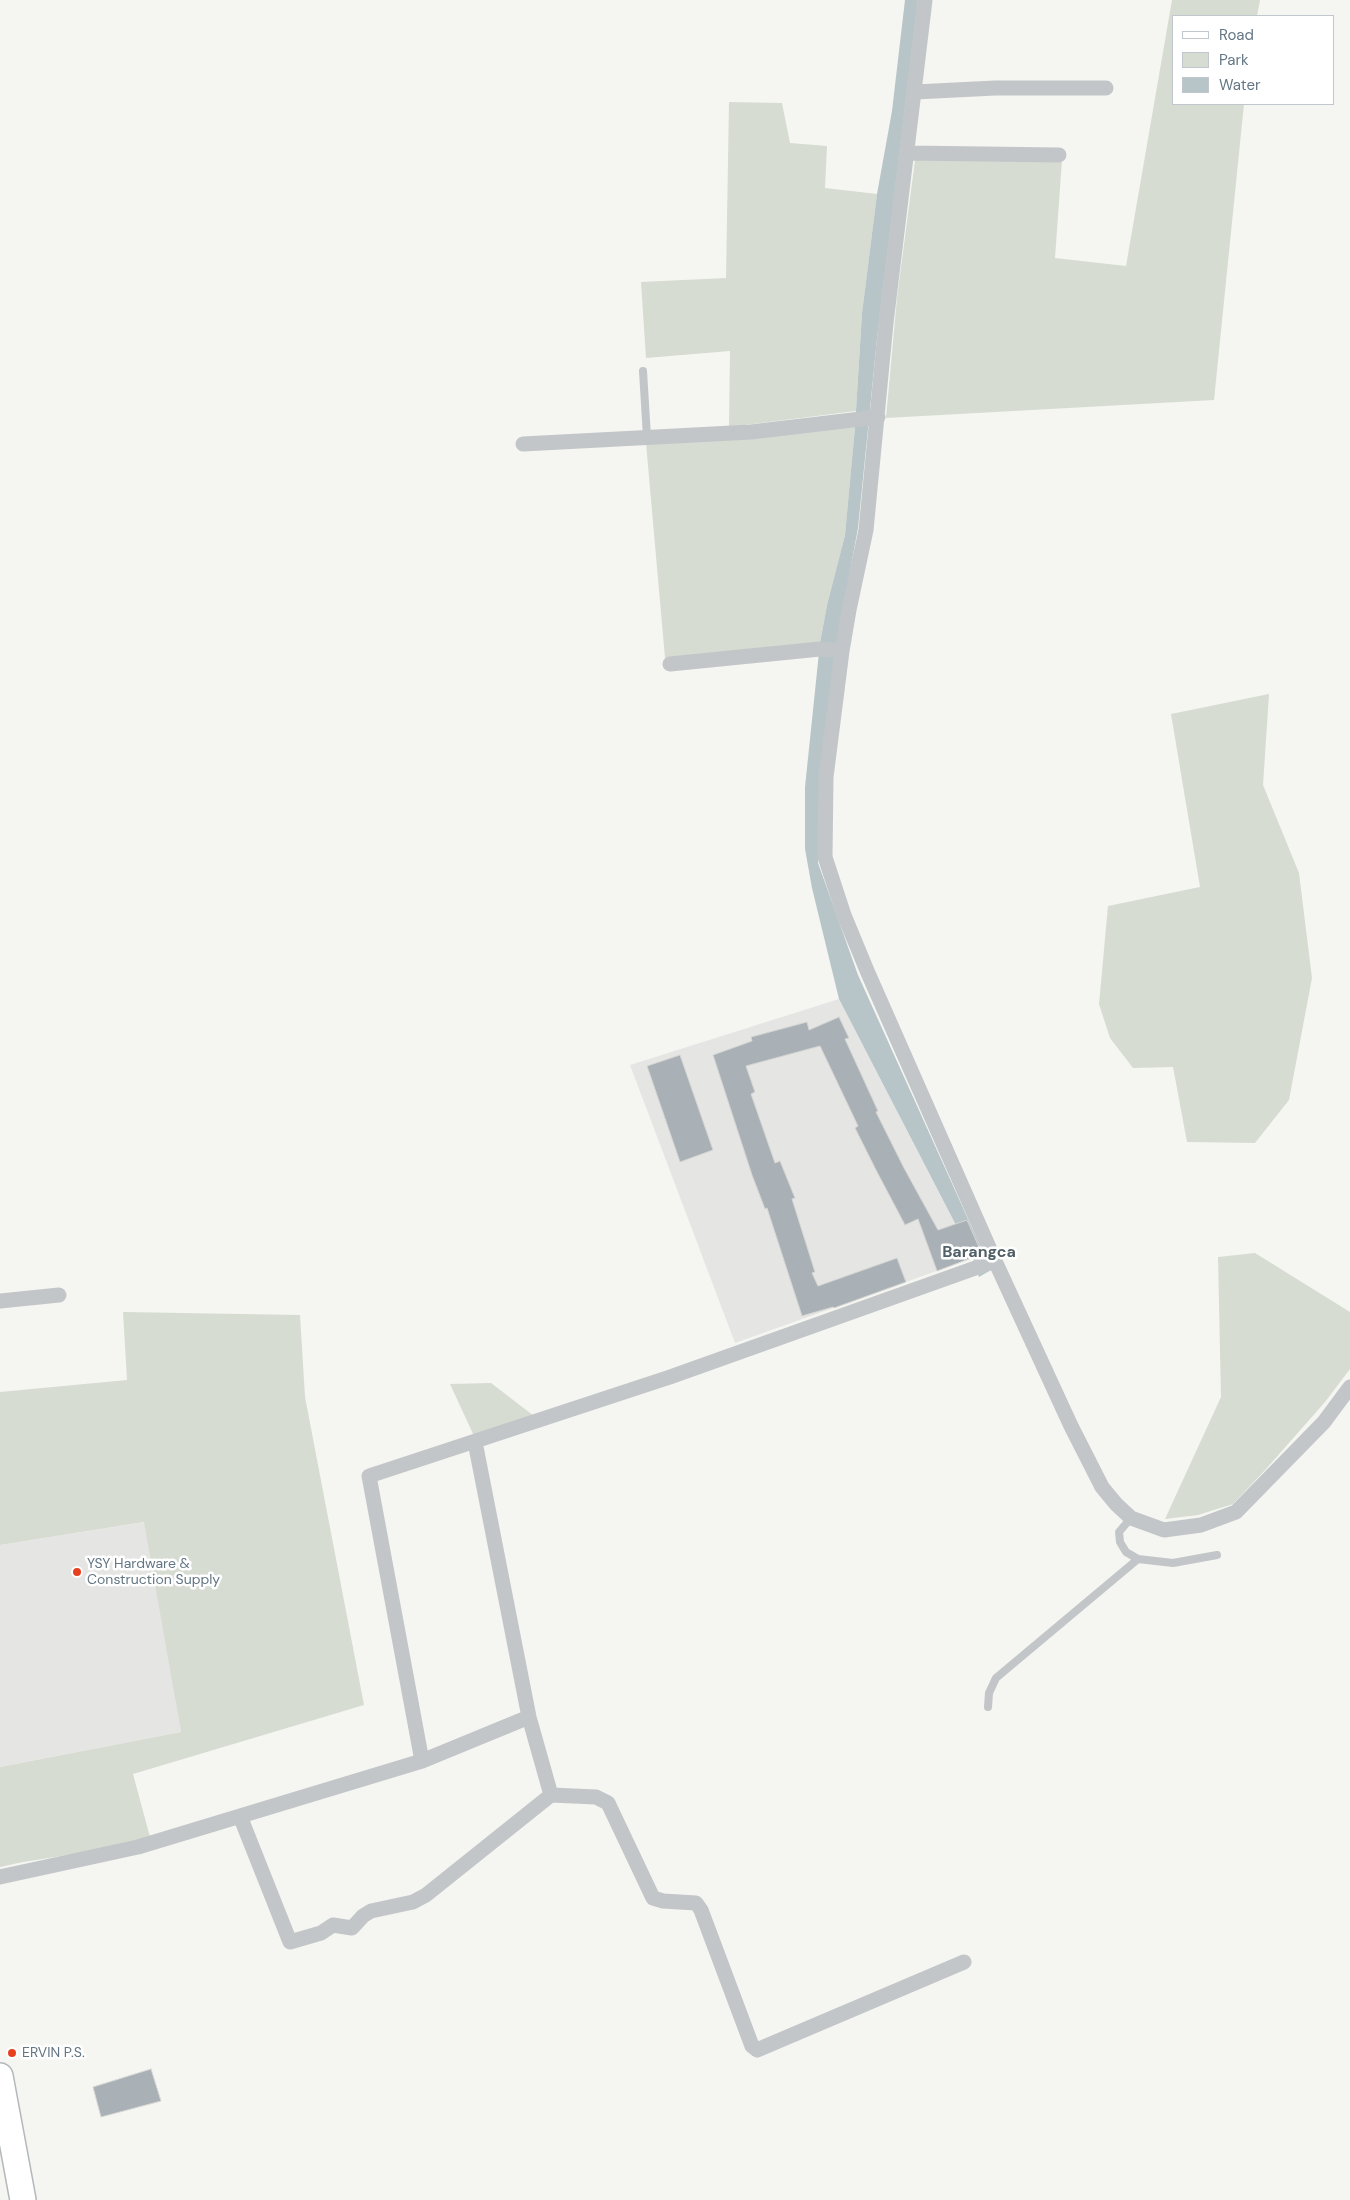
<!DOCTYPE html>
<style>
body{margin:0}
#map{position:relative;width:1350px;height:2200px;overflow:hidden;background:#f5f5f1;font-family:"DM Sans",sans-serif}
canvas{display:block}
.legend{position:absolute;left:1172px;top:15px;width:162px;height:90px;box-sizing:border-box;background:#fff;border:1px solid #c1c8cd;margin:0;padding:6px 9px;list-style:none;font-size:15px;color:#637683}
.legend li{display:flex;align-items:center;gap:10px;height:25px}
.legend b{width:25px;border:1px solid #c1c8cd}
</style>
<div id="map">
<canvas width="1350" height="2200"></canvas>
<ul class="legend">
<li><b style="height:6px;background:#fff"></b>Road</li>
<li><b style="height:14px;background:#d6dcd2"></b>Park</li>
<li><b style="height:14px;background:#b7c5c8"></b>Water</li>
</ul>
</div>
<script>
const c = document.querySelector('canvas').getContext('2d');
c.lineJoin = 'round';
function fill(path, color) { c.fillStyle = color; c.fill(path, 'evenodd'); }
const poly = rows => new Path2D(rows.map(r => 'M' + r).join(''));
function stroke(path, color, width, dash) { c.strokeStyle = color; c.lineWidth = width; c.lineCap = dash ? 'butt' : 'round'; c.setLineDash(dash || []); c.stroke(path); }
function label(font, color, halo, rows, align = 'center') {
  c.font = font + ' "DM Sans",sans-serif'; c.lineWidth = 5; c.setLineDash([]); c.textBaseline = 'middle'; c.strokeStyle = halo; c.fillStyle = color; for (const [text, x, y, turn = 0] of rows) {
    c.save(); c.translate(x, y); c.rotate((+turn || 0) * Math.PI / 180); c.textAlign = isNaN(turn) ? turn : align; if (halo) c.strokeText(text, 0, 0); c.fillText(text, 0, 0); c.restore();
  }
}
const built = poly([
 [839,999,973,1258,735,1343,630,1065],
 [145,1522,181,1732,0,1767,0,1545]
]);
const green = poly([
 [1172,0,1260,0,1257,16,1174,16,1174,104,1244,104,1214,400,886,418,897,298,915,160,1062,160,1055,258,1126,266],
 [729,102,782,103,790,143,827,146,825,188,877,194,862,313,856,411,729,427,730,351,646,358,641,282,726,278],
 [855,427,845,535,827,605,820,643,665,658,646,443],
 [1269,694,1263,785,1299,873,1312,978,1289,1100,1255,1143,1187,1142,1173,1067,1133,1068,1110,1038,1099,1004,1108,906,1200,887,1171,714],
 [1255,1253,1350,1312,1350,1369,1325,1402,1266,1469,1233,1504,1198,1515,1165,1519,1221,1397,1218,1257],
 [123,1312,300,1315,305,1397,364,1705,133,1774,150,1837,106,1849,23,1862,0,1867,0,1767,181,1732,144,1522,0,1545,0,1392,127,1380],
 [491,1383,534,1416,474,1436,450,1384]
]);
const water = poly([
 [905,0,918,0,877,339,858,528,843,609,819,799,818,863,858,975,991,1270,979,1277,973,1258,839,999,812,888,805,849,805,787,820,643,827,605,845,535,855,427,862,313,877,194,892,111]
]);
const building = poly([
 [839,1017,849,1038,845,1039,878,1111,876,1112,904,1168,938,1230,967,1220,982,1254,937,1271,918,1219,905,1225,876,1170,855,1128,858,1126,820,1046,746,1066,755,1092,751,1094,775,1163,780,1161,795,1198,792,1199,815,1272,812,1273,818,1286,897,1258,906,1282,834,1308,833,1307,802,1316,767,1208,765,1209,752,1175,713,1055,752,1041,751,1037,807,1022,809,1030,839,1017],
 [680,1055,713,1150,680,1162,647,1066,680,1055],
 [151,2069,161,2101,101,2117,93,2087,151,2069]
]);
const service = poly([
 [643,371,647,437],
 [1131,1518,1119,1532,1120,1542,1126,1552,1138,1559,1173,1563,1217,1555],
 [988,1707,989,1693,996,1678,1138,1559]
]);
const minor = poly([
 [925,0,886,323,866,530,849,610,842,651,826,777,825,857,844,915,868,973,995,1261,1071,1426,1102,1487,1116,1504,1131,1518,1164,1530,1201,1525,1236,1512,1324,1422,1350,1387],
 [915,92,995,88,1106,88],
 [907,153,1059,155],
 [523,444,751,432,878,417],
 [670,664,820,649,842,651],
 [0,1301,59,1295],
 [422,1761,369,1476,670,1377,995,1261],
 [551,1795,596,1797,608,1803,653,1898,663,1901,696,1903,701,1910,752,2046,757,2050,964,1962],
 [240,1816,290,1942,321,1933,333,1925,352,1928,363,1916,371,1911,413,1902,426,1895,551,1795,529,1717,475,1442],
 [0,1877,138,1847,422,1761,529,1717]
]);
const primary = poly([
 [0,2076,23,2200]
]);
const markers = [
 [77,1572,5,"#e7401e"],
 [12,2053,5,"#e7401e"]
];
const poiNames = [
 ["YSY Hardware &",87,1564],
 ["Construction Supply",87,1580],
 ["ERVIN P.S.",22,2053]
];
const quarterNames = [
 ["Barangca",979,1253]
];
fill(built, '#e5e6e4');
fill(green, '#d6dcd2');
fill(water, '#b7c5c8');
fill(building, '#a9b1b6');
stroke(building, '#d6d6d3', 1);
stroke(primary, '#b3b8bb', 28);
stroke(service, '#c2c6c9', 8);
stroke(minor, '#c2c6c9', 15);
stroke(primary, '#fff', 25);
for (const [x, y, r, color] of markers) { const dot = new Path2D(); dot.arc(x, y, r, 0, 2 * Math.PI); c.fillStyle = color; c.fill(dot); stroke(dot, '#fff', 2); }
label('14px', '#637683', '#fff', poiNames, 'left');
label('bold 16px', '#515f67', '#fff', quarterNames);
</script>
